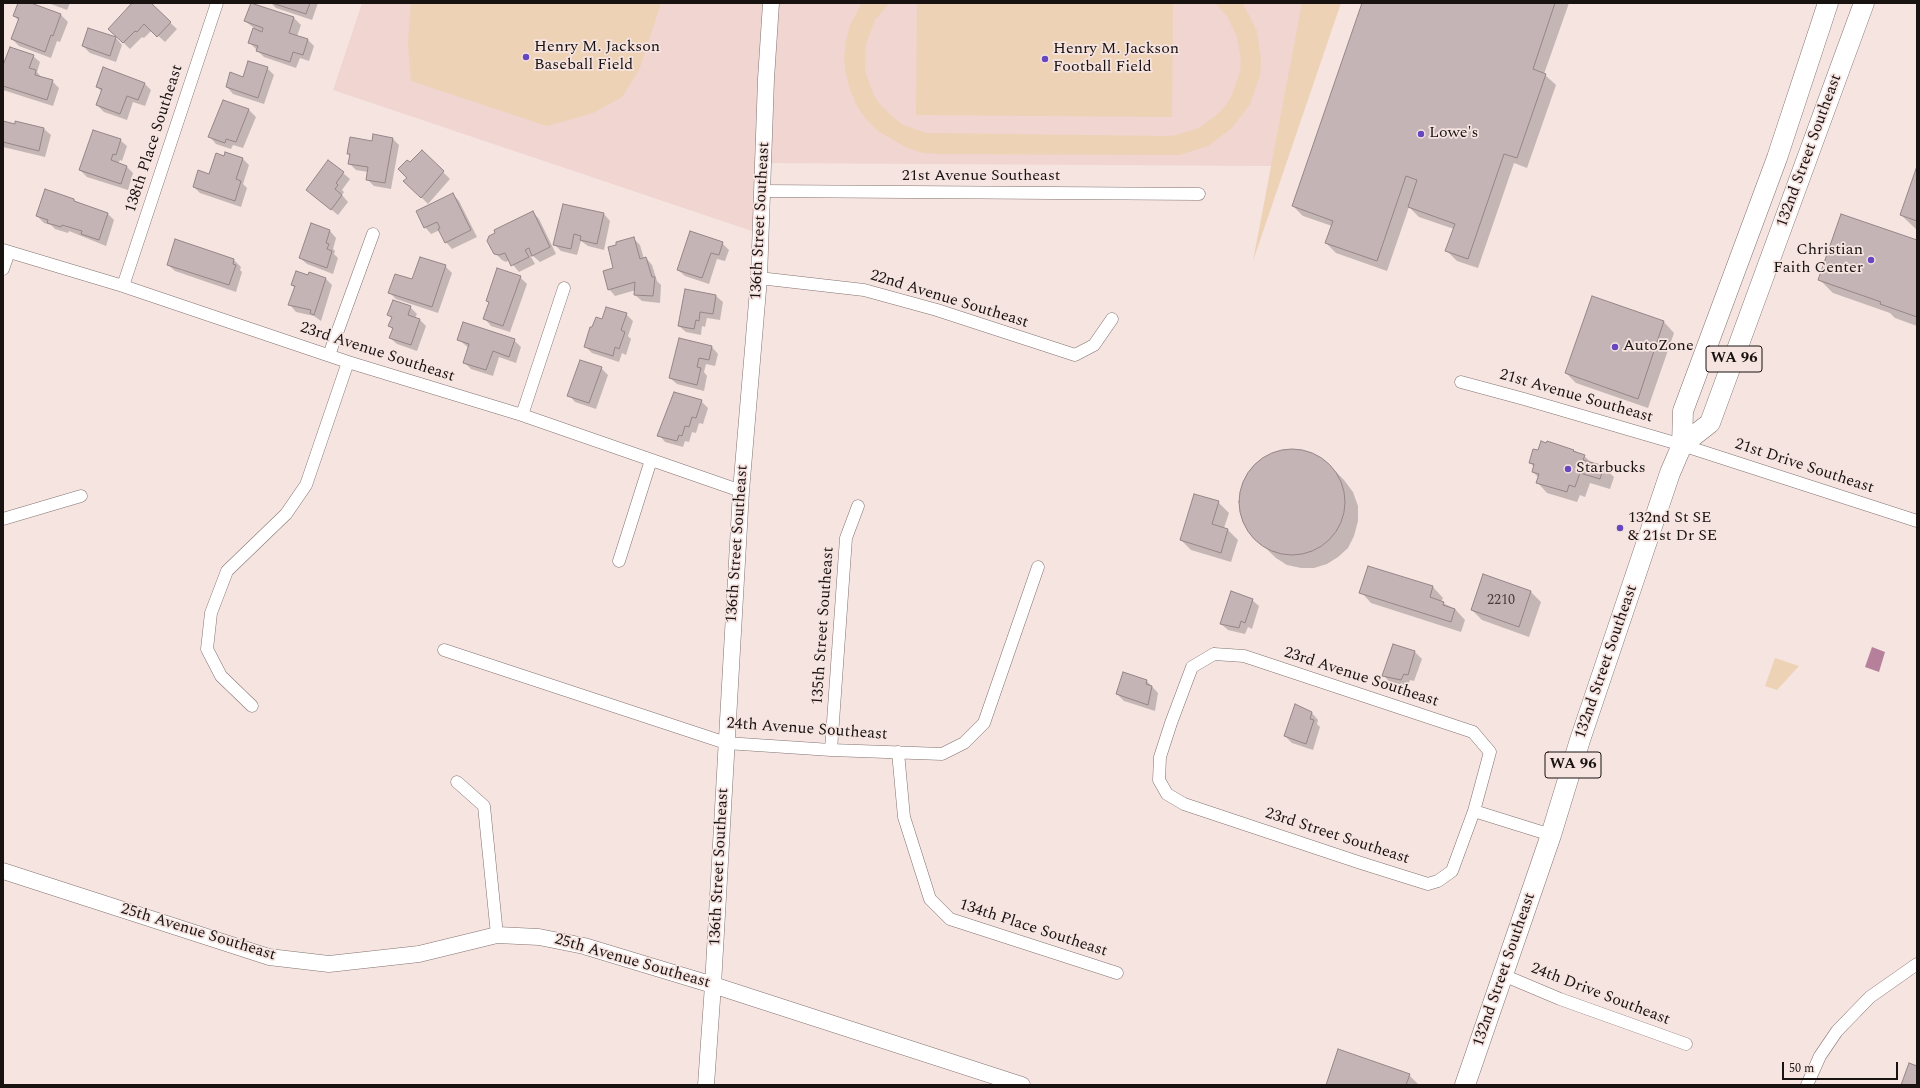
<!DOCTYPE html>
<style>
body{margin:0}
#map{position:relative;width:1920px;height:1088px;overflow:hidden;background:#f6e4e1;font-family:Spectral,serif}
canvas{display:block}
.frame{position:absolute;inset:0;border:4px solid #181211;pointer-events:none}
.scale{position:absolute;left:1782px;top:1062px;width:116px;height:18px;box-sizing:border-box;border:2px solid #181211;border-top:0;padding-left:5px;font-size:12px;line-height:14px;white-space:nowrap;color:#181211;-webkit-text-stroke:3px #f6e4e1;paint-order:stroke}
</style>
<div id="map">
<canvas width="1920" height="1088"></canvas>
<div class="frame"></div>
<div class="scale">50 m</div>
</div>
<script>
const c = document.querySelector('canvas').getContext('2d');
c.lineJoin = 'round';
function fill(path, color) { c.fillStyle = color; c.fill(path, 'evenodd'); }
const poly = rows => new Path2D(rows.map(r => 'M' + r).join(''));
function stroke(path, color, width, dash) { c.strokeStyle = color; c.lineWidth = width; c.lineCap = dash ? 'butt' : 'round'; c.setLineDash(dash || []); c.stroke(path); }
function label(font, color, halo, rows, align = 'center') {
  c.font = font + ' Spectral,serif'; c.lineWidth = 3.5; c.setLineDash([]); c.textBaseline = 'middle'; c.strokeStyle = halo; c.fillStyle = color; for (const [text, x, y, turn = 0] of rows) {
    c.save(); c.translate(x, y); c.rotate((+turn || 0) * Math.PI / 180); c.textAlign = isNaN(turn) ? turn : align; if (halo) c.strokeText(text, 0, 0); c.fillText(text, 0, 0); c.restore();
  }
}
const built = poly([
 [362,3,1327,3,1273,166,764,163,761,234,333,90]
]);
const green = poly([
 [411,3,661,3,639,70,622,97,593,113,547,126,411,81,408,43],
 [862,3,889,3,875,20,866,44,865,71,874,96,882,107,901,124,926,133,1165,136,1176,135,1199,128,1218,114,1226,105,1232,95,1240,72,1241,60,1237,37,1227,16,1215,3,1243,4,1257,31,1261,61,1260,76,1250,104,1232,128,1208,146,1179,155,939,154,923,153,907,148,878,131,866,119,857,106,850,90,846,74,844,58,846,41,850,25],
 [917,3,1173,3,1172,117,916,115],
 [1302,3,1341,3,1253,261],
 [1775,658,1799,666,1777,690,1765,686]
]);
const water = poly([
 [1872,647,1885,652,1879,672,1865,667]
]);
const shadow = poly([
 [19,3,29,3,61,15,68,22,60,42,57,41,51,58,19,46,12,39,19,21,14,16],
 [48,3,70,3,67,10],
 [133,3,149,3,177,29,165,42,152,30,144,38,142,37,130,49,109,29],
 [271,3,318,3,312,20,276,8],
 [1363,3,1569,3,1544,74,1556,85,1527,168,1514,163,1478,268,1457,261,1447,251,1454,229,1419,217,1409,207,1387,271,1336,253,1326,243,1332,226,1303,216,1293,206],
 [251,4,294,18,301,25,297,36,308,40,314,46,309,61,300,58,296,68,264,57,249,42,254,28,245,21],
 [89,29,116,38,122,45,116,62,90,53,83,46],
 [33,56,40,62,37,72,42,78,52,81,59,88,53,106,3,90,3,66],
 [267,68,274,75,264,104,233,94,227,87],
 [144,83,151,90,145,106,133,102,127,120,104,112,97,105,102,92,97,87],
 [224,101,249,110,256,117,243,148,233,145,231,149,216,144,210,137],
 [3,122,15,125,16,122,44,129,51,135,45,157,3,147],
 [393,139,399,145,391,189,374,186,367,179,368,172,356,170,349,163,350,156,348,153,373,142],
 [120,140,127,146,122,161,120,160,118,164,127,167,133,173,128,190,87,177,80,170],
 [422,151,450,179,428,204,405,181,408,178,410,164],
 [224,157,243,159,249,165,243,184,247,188,241,207,200,193,194,187,210,175],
 [1917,169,1917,230,1901,215],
 [343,173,350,179,342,190,344,192,342,195,348,202,338,215,307,190],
 [453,194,459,201,477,237,452,249,446,242,440,230,431,234,425,227],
 [74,200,78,204,108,214,114,220,106,246,69,231,68,233,55,229,51,225,44,223,37,216],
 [533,212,539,219,556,254,540,262,533,256,531,257,535,264,519,272,509,260,506,262,502,260,495,253,496,233],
 [604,214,610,221,604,250,588,246,581,241,577,255,561,251,554,244],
 [312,225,330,231,336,238,333,249,335,251,334,254,338,258,333,274,307,264,300,258],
 [633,238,640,245,644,259,646,258,652,265,657,281,661,285,660,303,642,301,635,295,636,290,615,296,609,289,615,268],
 [176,241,234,260,241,267,240,270,242,272,236,292,175,271,168,265],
 [1917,241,1917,326,1895,318,1890,313,1833,293,1819,279],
 [722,243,729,250,725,261,717,259,709,284,685,276,678,270],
 [445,266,452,273,438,313,396,299,390,293],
 [308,276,326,279,332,285,321,321,314,316,296,312,290,305,295,288,292,285],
 [520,277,527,284,510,332,491,326,485,319,490,304,487,301],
 [716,296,723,302,720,320,707,318,705,327,702,326,701,335,686,332,679,326],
 [1592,298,1664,322,1674,333,1648,408,1576,383,1566,373],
 [410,307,417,314,415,318,420,320,426,326,417,351,397,344,390,338,393,330,390,326,392,319,389,315],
 [626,314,633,321,628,336,631,339,626,355,622,353,619,362,592,353,585,346,603,320],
 [459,340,514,340,521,347,516,363,499,357,493,376,471,369,464,362,469,348],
 [712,347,718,354,715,366,706,364,704,372,707,376,704,391,677,384,670,378],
 [601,368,608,375,596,409,575,402,569,395],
 [701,401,708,408,703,424,699,423,696,433,692,432,689,442,685,441,683,447,665,442,659,435],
 [1289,449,1304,451,1318,456,1330,466,1344,480,1353,492,1358,506,1358,521,1354,536,1348,548,1338,557,1327,564,1314,568,1301,568,1287,565,1276,558,1252,535,1245,524,1241,511,1240,497,1243,483,1251,470,1261,459,1275,452],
 [1573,450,1584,456,1592,463,1603,467,1614,477,1610,489,1590,483,1585,497,1580,495,1577,502,1547,493,1537,482,1539,478,1533,472,1534,467,1530,463],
 [1218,502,1229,513,1224,528,1227,529,1238,540,1231,562,1191,550,1181,540],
 [1369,567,1433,587,1443,598,1441,602,1455,609,1465,620,1461,632,1371,603,1361,592],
 [1484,576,1531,592,1541,602,1529,637,1482,620,1472,610],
 [1252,600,1259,606,1252,629,1248,627,1245,634,1228,630,1221,624],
 [1394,645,1415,652,1422,659,1414,681,1410,680,1408,686,1390,682,1384,676],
 [1146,680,1158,693,1155,711,1124,701,1117,694],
 [1312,713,1318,720,1317,724,1320,727,1313,750,1292,743,1285,736],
 [1409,1075,1419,1085,1327,1085]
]);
const building = poly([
 [18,3,31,3,61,14,53,36,51,35,45,52,11,39,19,18,13,16,18,3],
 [132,3,151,3,171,22,157,37,144,24,137,32,135,31,123,43,108,29,132,3],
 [251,3,294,17,289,33,308,39,303,55,293,52,290,62,256,51,258,46,248,43,253,28,262,32,263,28,244,21,251,3],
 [272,3,310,3,306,14,272,3],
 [1362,3,1555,3,1533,69,1546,74,1517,158,1504,154,1468,259,1445,251,1455,224,1408,207,1417,180,1406,176,1377,261,1325,243,1333,221,1292,206,1362,3],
 [88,28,116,37,110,56,82,46,88,28],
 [10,47,34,55,29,68,36,70,35,75,53,80,47,100,3,86,3,65,10,47],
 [248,61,268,67,258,98,226,87,230,72,243,77,248,61],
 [103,67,145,83,138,100,127,96,120,114,96,105,102,89,96,87,103,67],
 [223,100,249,109,236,142,226,139,225,143,208,137,223,100],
 [3,121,15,124,15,121,44,128,39,151,3,142,3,121],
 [93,130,121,139,116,155,113,154,111,160,127,166,121,184,79,170,93,130],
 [373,134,393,138,385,183,366,180,368,167,348,164,350,154,347,154,350,137,372,141,373,134],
 [422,150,444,171,421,198,403,181,407,178,398,169,407,160,410,162,422,150],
 [225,152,243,158,236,179,241,181,235,201,193,187,198,170,209,174,216,153,224,156,225,152],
 [328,160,344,172,336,183,338,185,335,189,342,195,331,210,306,190,328,160],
 [1917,166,1917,221,1900,215,1917,166],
 [45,189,74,199,74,201,108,213,99,240,81,234,82,231,62,225,61,227,47,223,48,220,36,216,45,189],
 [453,193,471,230,445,243,438,229,440,228,437,222,424,228,416,211,453,193],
 [563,204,604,213,597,244,580,240,581,236,574,234,571,249,553,245,563,204],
 [533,211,550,247,532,256,529,248,525,250,529,257,511,266,505,253,499,255,494,254,487,241,489,236,495,233,494,230,533,211],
 [1841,214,1917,240,1917,317,1880,304,1881,302,1818,280,1841,214],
 [311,223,330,230,326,243,329,244,327,249,332,251,327,268,299,258,311,223],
 [690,231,723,242,719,255,711,253,702,278,677,270,690,231],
 [634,237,640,259,646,257,652,277,655,277,653,296,634,295,635,282,608,290,603,271,613,268,608,247,616,245,616,242,634,237],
 [175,239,234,259,233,264,236,265,229,285,167,265,175,239],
 [420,257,446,265,432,307,388,293,395,274,412,279,420,257],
 [497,268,521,276,503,326,483,319,489,302,486,301,497,268],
 [296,271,308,275,309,272,326,278,314,315,310,313,311,310,288,305,295,286,291,285,296,271],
 [685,289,716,295,713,314,700,312,699,321,696,320,694,329,678,326,685,289],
 [1592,296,1664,321,1638,399,1565,373,1592,296],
 [393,300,411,306,408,315,420,319,411,345,389,338,393,328,388,326,392,317,387,315,393,300],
 [606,307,627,313,621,330,625,332,619,349,615,347,613,356,584,347,590,327,592,327,596,317,602,319,606,307],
 [463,322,515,339,509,357,493,351,486,370,463,363,469,344,457,340,463,322],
 [679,338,712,346,709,360,699,358,697,367,701,368,697,385,669,378,679,338],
 [580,360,602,367,589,403,567,396,580,360],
 [674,392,702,400,696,418,692,417,689,427,685,426,682,436,679,435,677,441,657,436,674,392],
 [1541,441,1546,443,1547,441,1574,450,1573,451,1585,455,1583,460,1604,466,1600,479,1580,473,1575,487,1569,485,1567,492,1536,483,1539,474,1532,472,1534,464,1529,463,1533,449,1538,450,1541,441],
 '1239 502a53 53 0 1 1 106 0a53 53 0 1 1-106 0Z',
 [1194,494,1219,501,1212,524,1228,529,1221,553,1180,540,1194,494],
 [1368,566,1433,586,1430,597,1444,602,1443,605,1455,609,1451,622,1359,593,1368,566],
 [1483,574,1531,591,1519,627,1471,610,1483,574],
 [1231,591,1253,599,1245,623,1241,621,1239,628,1220,624,1231,591],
 [1393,644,1415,651,1408,675,1404,674,1401,680,1382,676,1393,644],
 [1123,672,1147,680,1146,684,1152,686,1148,705,1116,694,1123,672],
 [1295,704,1312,712,1310,719,1314,720,1306,744,1284,736,1295,704],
 [1338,1049,1410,1074,1406,1085,1326,1085,1338,1049],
 [1909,1063,1917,1066,1917,1085,1901,1085,1909,1063]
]);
const minor = poly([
 [762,191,1199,194],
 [3,250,123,286,348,362,522,415,741,491],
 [3,269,9,252],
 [759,278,864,290,937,310,1075,355,1094,345,1112,319],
 [123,286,217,3],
 [329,355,373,234],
 [1461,382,1524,399,1682,445,1917,521],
 [522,415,564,288],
 [3,519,81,496],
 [619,561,651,460],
 [444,650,726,743,831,750,942,754,964,743,984,723,1038,567],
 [1214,654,1244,656,1473,732,1490,752,1474,811,1452,871,1438,881,1428,884,1361,863,1184,804,1167,794,1159,780,1160,757,1171,723,1192,667,1214,654],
 [252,706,221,676,207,649,211,613,227,571,286,514,306,485,348,362],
 [831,750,846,538,858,506],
 [898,752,904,817,930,899,950,919,1117,973],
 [457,782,484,806,497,935],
 [1474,811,1551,835],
 [1503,975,1560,999,1686,1044],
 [1807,1085,1820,1056,1837,1031,1870,997,1917,964]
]);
const tertiary = poly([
 [3,871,269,957,329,964,419,954,497,935,539,937,584,946,713,985,1022,1085],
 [706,1085,713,985,741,491,759,278,766,79,771,3]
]);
const primary = poly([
 [1682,445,1710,423,1864,3],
 [1465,1085,1551,835,1580,740,1670,473,1682,445,1683,411,1777,158,1828,3]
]);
const markers = [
 [526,57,4,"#6647bf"],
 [1045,59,4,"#6647bf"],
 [1421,134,4,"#6647bf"],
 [1871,260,4,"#6647bf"],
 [1615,347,4,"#6647bf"],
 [1568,469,4,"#6647bf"],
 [1620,528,4,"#6647bf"]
];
const numberNames = [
 ["2210",1501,601]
];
const shields = [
 [1734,359,56],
 [1573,765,56]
];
const shieldNames = [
 ["WA 96",1734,359],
 ["WA 96",1573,765]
];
const poiNames = [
 ["Henry M. Jackson",534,48],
 ["Baseball Field",534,66],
 ["Henry M. Jackson",1053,50],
 ["Football Field",1053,68],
 ["Lowe's",1429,134],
 ["Christian",1863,251,"right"],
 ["Faith Center",1863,269,"right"],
 ["AutoZone",1623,347],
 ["Starbucks",1576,469],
 ["132nd St SE",1628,519],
 ["& 21st Dr SE",1628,537]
];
const streetNames = [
 ["138th Place Southeast",155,139,-72],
 ["132nd Street Southeast",1810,151,-70],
 ["21st Avenue Southeast",981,177],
 ["136th Street Southeast",761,221,-87],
 ["22nd Avenue Southeast",949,300,17],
 ["23rd Avenue Southeast",377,353,18],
 ["21st Avenue Southeast",1576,397,16],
 ["21st Drive Southeast",1804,467,18],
 ["136th Street Southeast",738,544,-86],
 ["135th Street Southeast",824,626,-86],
 ["132nd Street Southeast",1607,662,-71],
 ["23rd Avenue Southeast",1361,678,18],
 ["24th Avenue Southeast",807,730,4],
 ["23rd Street Southeast",1337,837,18],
 ["136th Street Southeast",720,867,-87],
 ["134th Place Southeast",1033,929,18],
 ["25th Avenue Southeast",198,933,17],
 ["25th Avenue Southeast",632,962,16],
 ["132nd Street Southeast",1505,970,-71],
 ["24th Drive Southeast",1600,995,21]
];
fill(built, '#f0d5d0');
fill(green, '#edd2b6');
fill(water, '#b7809a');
fill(shadow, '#0003');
fill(building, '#c5b4b6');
stroke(building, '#958587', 1);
stroke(minor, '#82726f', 13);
stroke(tertiary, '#82726f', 17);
stroke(primary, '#82726f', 21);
stroke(minor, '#fff', 12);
stroke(tertiary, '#fff', 16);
stroke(primary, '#fff', 20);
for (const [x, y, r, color] of markers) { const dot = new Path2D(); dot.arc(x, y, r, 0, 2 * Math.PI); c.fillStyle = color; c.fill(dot); stroke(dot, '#f6e4e1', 1.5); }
label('14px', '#433a3a', null, numberNames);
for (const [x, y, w] of shields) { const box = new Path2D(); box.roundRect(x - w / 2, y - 13, w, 26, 3); c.fillStyle = '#f6e4e1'; c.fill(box); stroke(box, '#181211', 1); }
label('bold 15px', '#181211', null, shieldNames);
label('16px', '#181211', '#f6e4e1', poiNames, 'left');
label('16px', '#181211', '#f6e4e1', streetNames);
</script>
